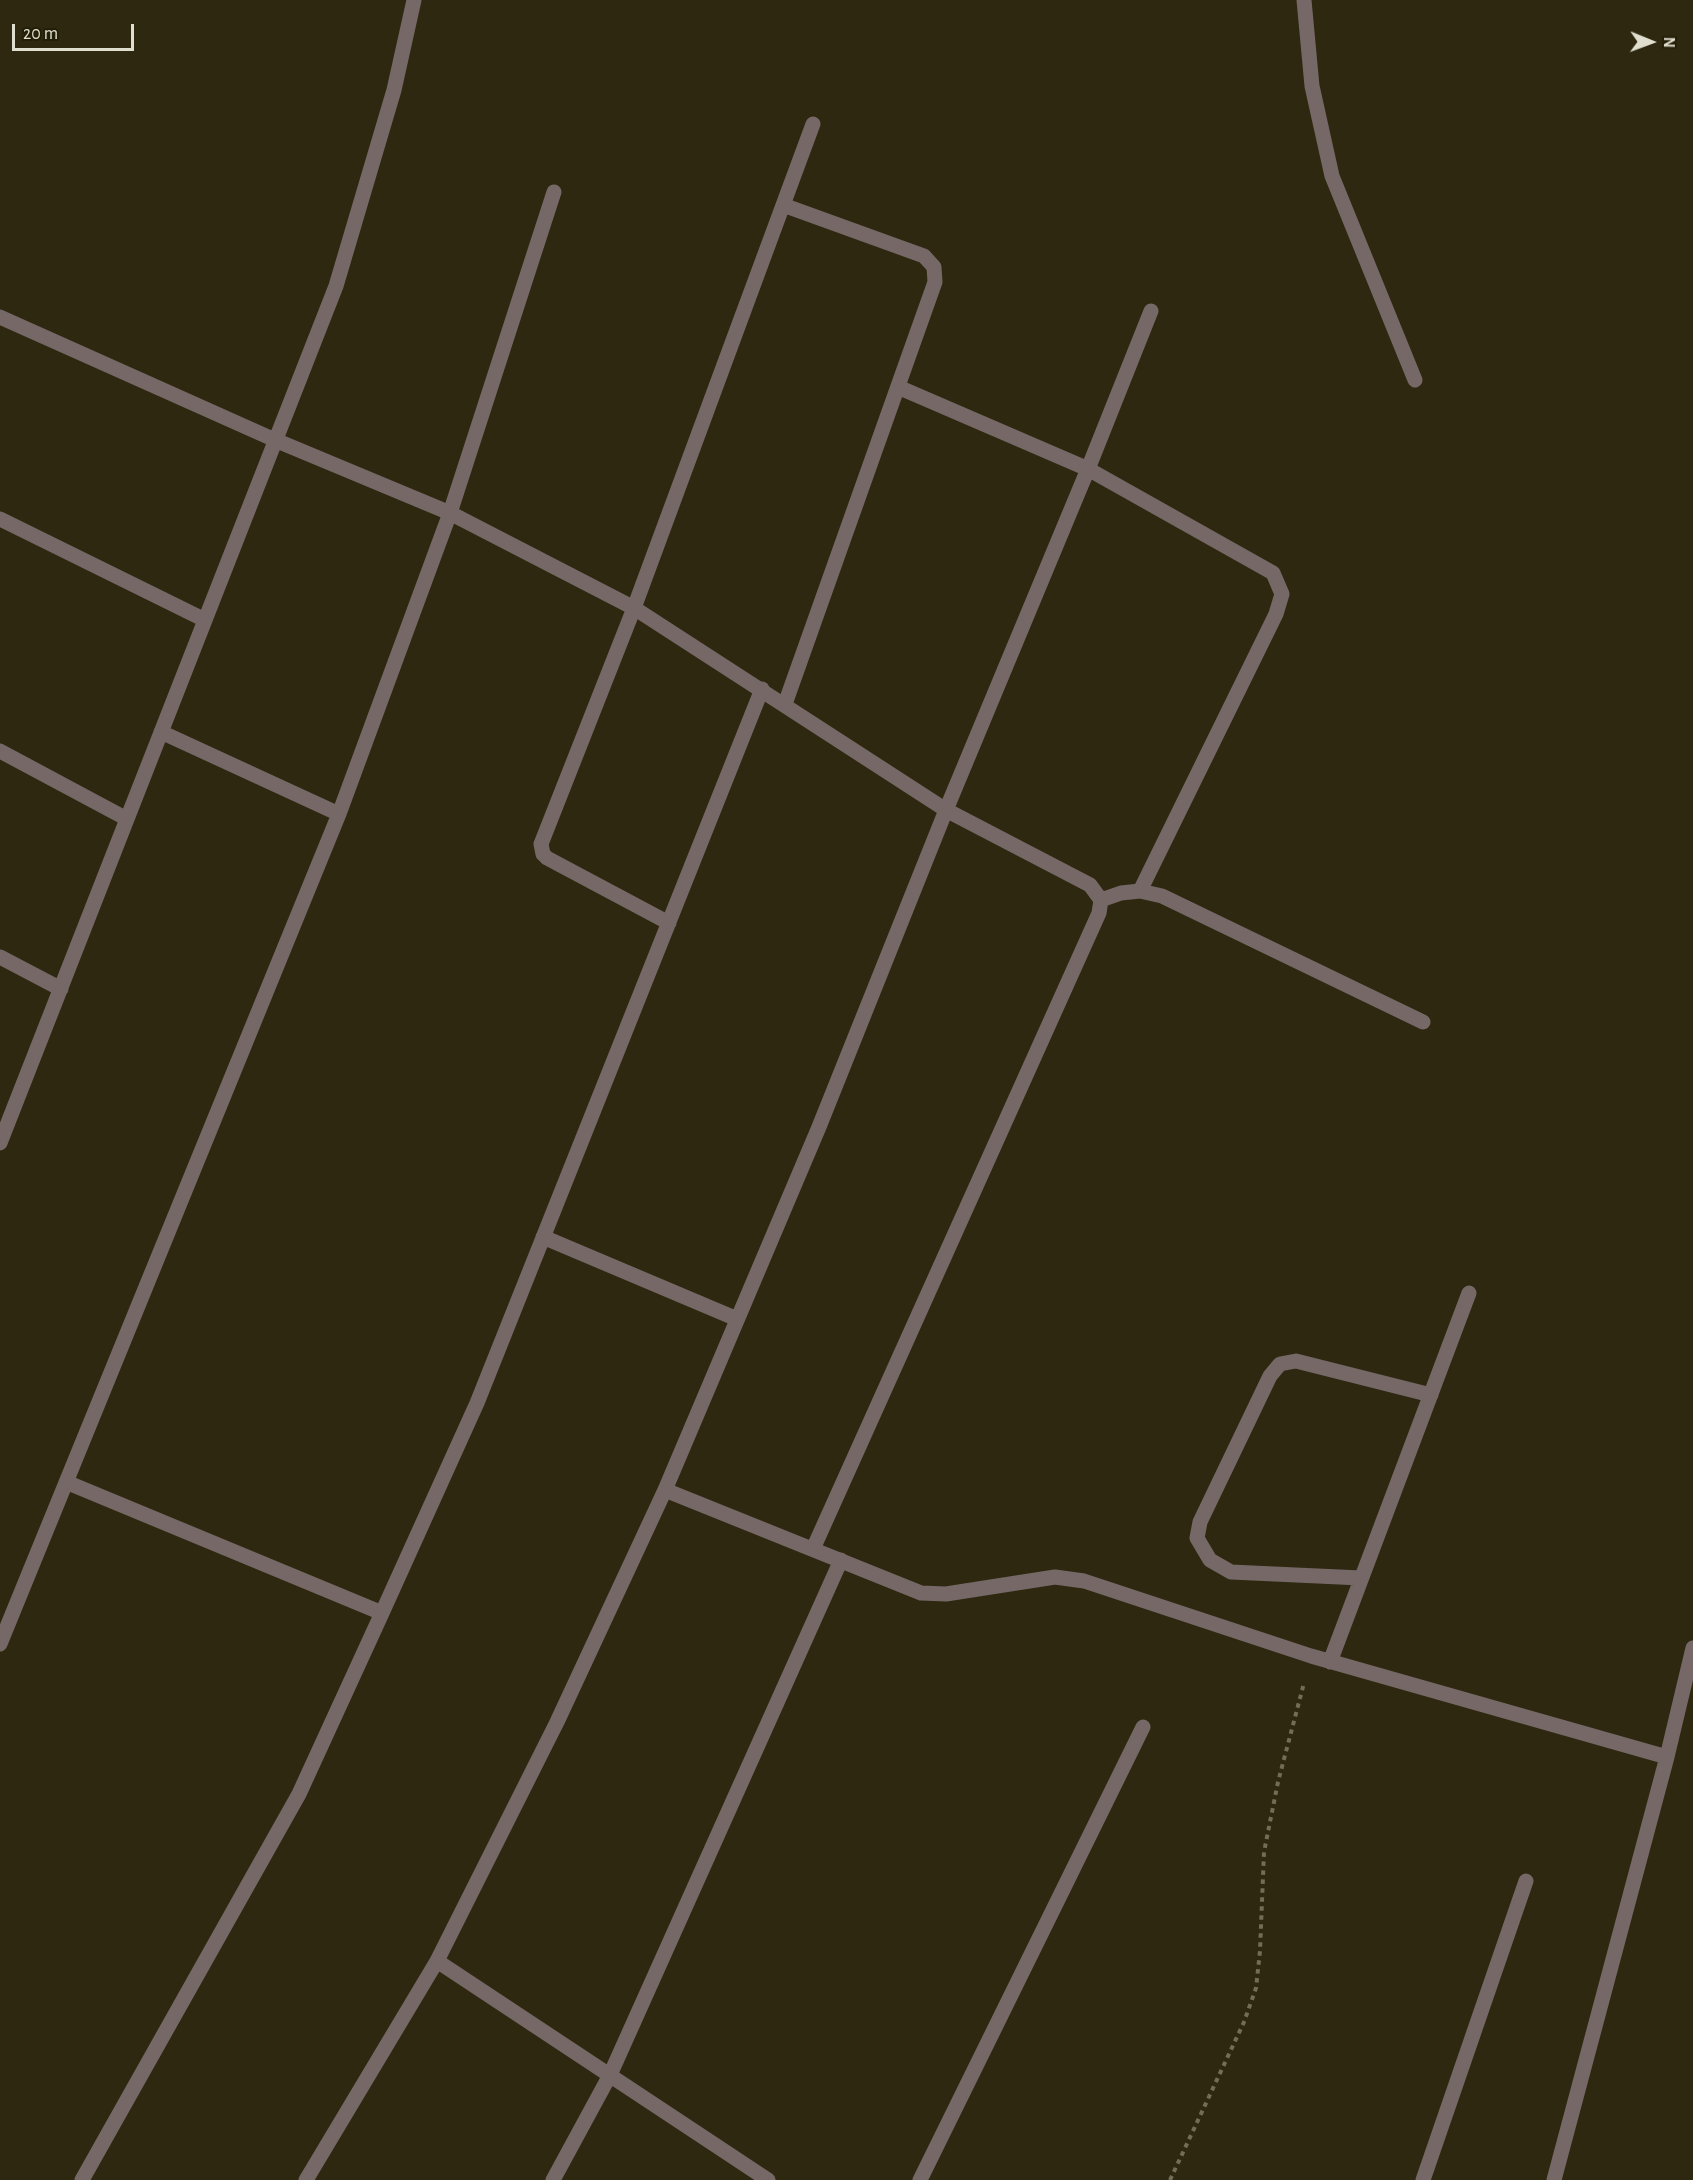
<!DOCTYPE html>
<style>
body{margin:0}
#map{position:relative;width:1693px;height:2180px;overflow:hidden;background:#2d280f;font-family:"Alegreya Sans",sans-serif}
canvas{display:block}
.north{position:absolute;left:1621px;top:12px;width:60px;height:60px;-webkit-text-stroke:4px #231e06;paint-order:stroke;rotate:91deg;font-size:16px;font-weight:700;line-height:24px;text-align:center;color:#e0decf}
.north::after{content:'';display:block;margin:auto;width:21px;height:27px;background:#e0decf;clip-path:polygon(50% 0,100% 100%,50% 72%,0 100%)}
.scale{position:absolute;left:12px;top:24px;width:122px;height:27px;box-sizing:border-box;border:3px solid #e0decf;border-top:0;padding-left:8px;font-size:18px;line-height:21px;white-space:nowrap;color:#e0decf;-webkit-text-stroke:4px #231e06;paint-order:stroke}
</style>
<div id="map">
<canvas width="1693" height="2180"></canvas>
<div class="north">N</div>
<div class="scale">20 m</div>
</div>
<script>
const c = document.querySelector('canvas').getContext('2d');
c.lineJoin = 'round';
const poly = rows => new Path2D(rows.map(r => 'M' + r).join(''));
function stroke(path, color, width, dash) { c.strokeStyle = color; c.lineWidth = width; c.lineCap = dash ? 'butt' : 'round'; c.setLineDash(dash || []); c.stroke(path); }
const path = poly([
 [1170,2180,1244,2022,1256,1988,1260,1951,1264,1852,1278,1782,1304,1683]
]);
const minor = poly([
 [1304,0,1312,86,1332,176,1415,380],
 [783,205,924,256,934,267,935,282,785,704],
 [0,317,275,440,450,513,634,608,946,810,1090,885,1101,900,1099,913,813,1549],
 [898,387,1088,469,1273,573,1282,594,1276,614,1140,891],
 [0,519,205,620],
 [161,732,339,814],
 [0,751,127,819],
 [1101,900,1121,893,1140,891,1162,896,1423,1022],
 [669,923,547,858,543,854,541,844,634,608,813,124],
 [0,957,61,989],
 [0,1143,336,286,394,90,414,0],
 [543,1237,737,1319],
 [66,1482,382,1613],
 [665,1490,921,1593,946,1594,1055,1577,1084,1581,1311,1656,1667,1757],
 [1361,1578,1231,1572,1210,1560,1197,1538,1200,1522,1270,1376,1280,1364,1296,1361,1431,1395],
 [0,1644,339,814,450,513,554,192],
 [1330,1662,1469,1293],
 [437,1961,768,2180],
 [82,2180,299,1794,382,1613,477,1403,762,689],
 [306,2180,437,1961,557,1722,665,1490,819,1127,946,810,1088,469,1151,311],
 [553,2180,610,2075,841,1560],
 [920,2180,1143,1727],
 [1423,2180,1526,1881],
 [1554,2180,1667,1757,1693,1648]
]);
stroke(path, '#716d57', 4, [4.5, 4.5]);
stroke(minor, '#766867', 15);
</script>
